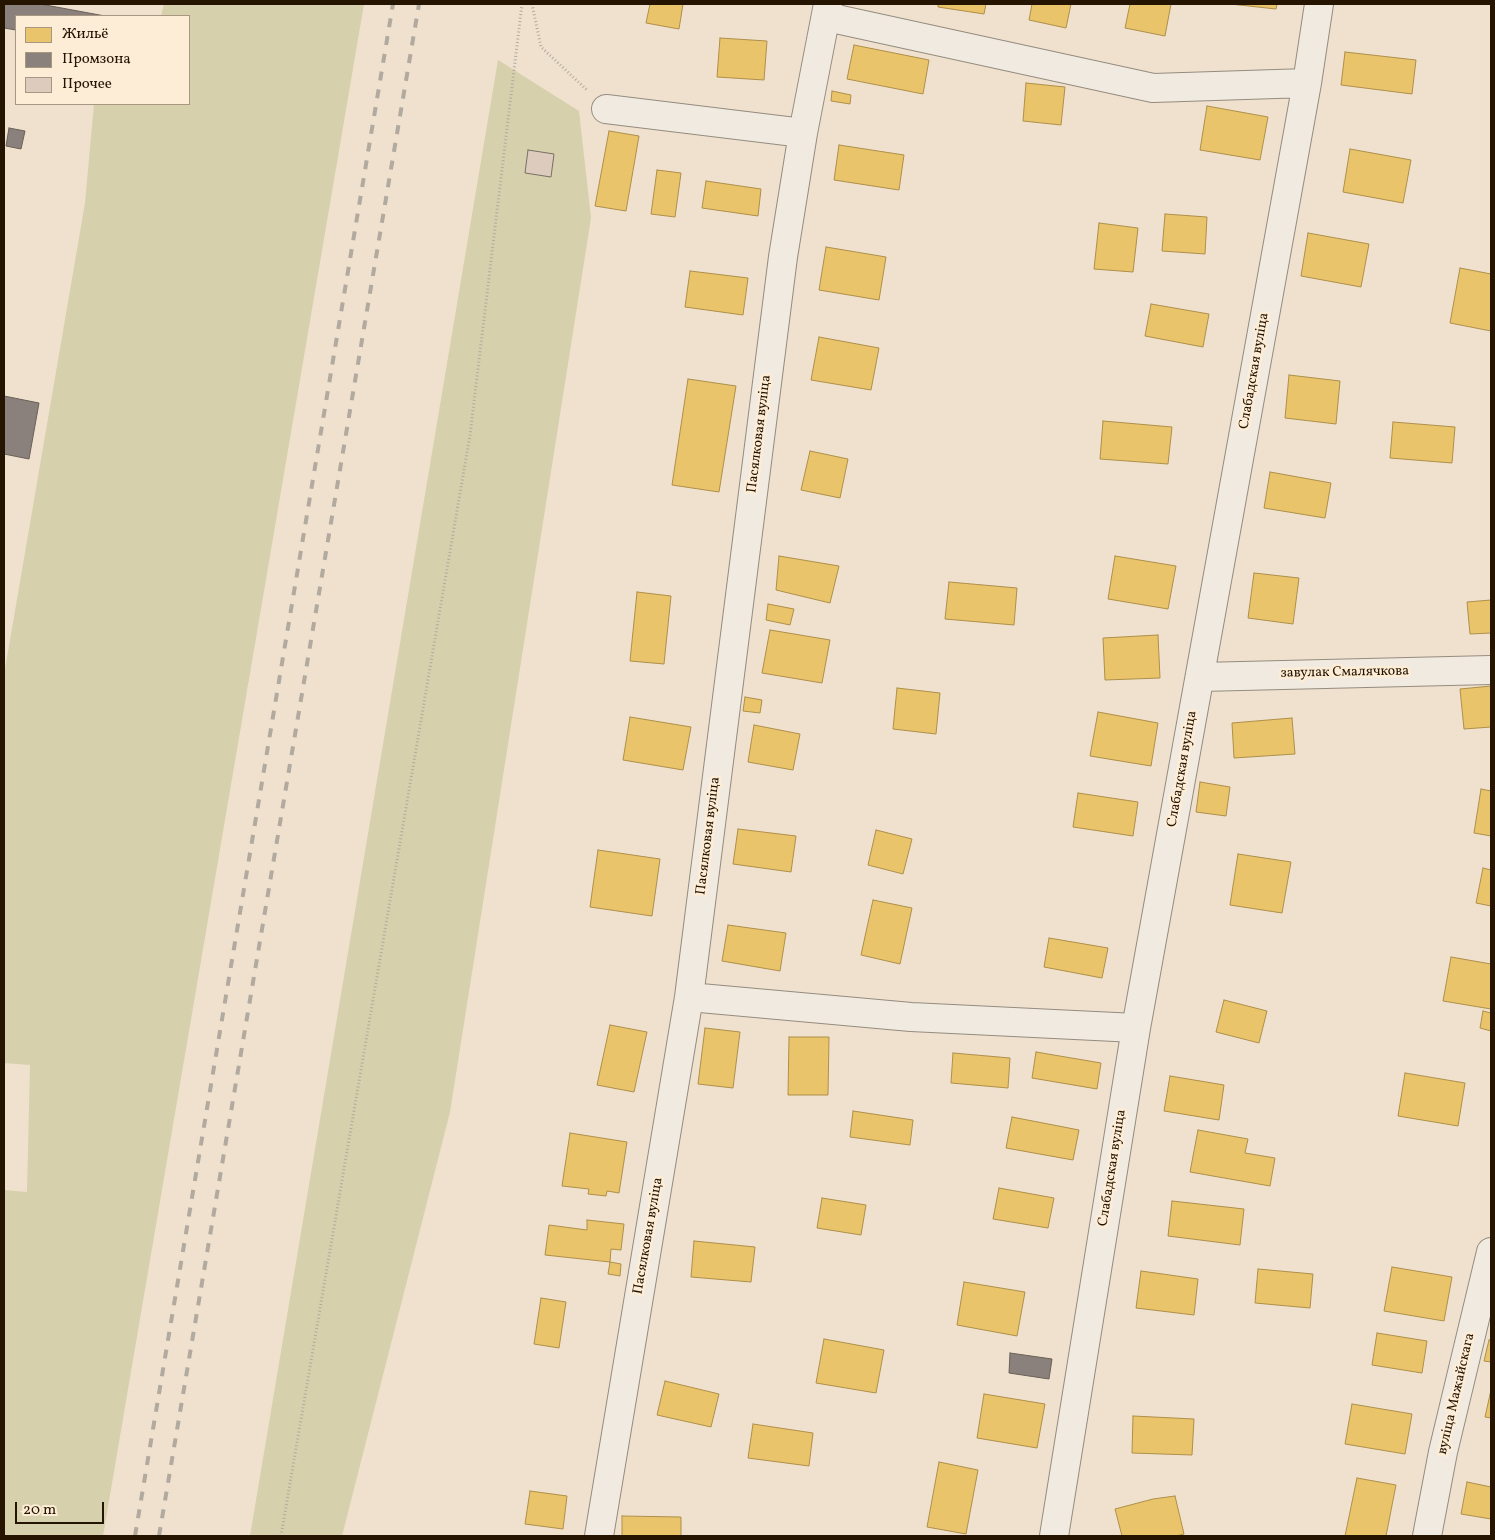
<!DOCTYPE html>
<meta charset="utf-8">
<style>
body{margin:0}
#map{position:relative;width:1495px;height:1540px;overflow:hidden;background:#efe1ce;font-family:Vollkorn,serif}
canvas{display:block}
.frame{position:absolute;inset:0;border:5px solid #241400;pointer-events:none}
.legend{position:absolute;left:15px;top:15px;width:175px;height:90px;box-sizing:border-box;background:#feedd6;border:1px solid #a79680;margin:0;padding:6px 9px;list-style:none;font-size:15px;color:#241400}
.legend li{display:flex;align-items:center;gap:10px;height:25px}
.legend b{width:25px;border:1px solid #a79680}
.scale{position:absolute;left:15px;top:1502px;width:89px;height:22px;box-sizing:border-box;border:2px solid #241400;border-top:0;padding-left:6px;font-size:15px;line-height:18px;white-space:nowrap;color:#241400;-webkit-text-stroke:4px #feedd6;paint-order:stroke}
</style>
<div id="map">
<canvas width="1495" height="1540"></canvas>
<div class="frame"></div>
<ul class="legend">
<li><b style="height:14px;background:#e9c46a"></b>Жильё</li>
<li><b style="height:14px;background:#8a817c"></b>Промзона</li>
<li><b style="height:14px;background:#ddcbbe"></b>Прочее</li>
</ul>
<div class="scale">20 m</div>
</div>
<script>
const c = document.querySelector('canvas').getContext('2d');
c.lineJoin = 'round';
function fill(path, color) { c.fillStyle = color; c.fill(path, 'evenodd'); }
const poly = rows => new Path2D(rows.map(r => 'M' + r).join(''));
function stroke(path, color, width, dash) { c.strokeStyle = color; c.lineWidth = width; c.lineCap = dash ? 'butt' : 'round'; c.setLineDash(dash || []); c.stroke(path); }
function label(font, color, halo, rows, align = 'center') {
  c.font = font + ' Vollkorn,serif'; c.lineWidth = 5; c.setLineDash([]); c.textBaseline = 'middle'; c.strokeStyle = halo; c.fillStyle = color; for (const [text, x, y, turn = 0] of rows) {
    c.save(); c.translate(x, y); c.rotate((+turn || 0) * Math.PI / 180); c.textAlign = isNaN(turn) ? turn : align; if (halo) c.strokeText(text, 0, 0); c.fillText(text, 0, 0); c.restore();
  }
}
const green = poly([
 [164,4,364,4,103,1536,4,1536,4,1190,27,1192,30,1065,4,1063,4,675,85,203,94,104,189,104,189,16,161,16],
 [498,60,579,111,591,218,450,1112,342,1536,250,1536]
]);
const homes = poly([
 [650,4,683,4,679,29,646,23,650,4],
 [938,4,986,4,984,14,938,7,938,4],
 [1032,4,1071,4,1066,28,1029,20,1032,4],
 [1130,4,1171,4,1165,36,1125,28,1130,4],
 [1230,4,1277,4,1276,9,1230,4],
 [720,38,767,41,764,80,717,77,720,38],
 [854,45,929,60,923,94,847,79,854,45],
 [1345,52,1416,60,1412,94,1341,85,1345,52],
 [1026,83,1065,87,1061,125,1023,121,1026,83],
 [832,91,851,95,850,104,831,101,832,91],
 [1207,106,1268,117,1260,160,1200,150,1207,106],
 [609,131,639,136,626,211,595,206,609,131],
 [839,145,904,155,899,190,834,180,839,145],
 [1350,149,1411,160,1403,203,1343,192,1350,149],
 [657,170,681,173,675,217,651,214,657,170],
 [706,181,761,189,758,216,702,208,706,181],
 [1165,214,1207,217,1205,254,1162,251,1165,214],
 [1099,223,1138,228,1133,272,1094,269,1099,223],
 [1308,233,1369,244,1361,287,1301,276,1308,233],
 [826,247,886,257,879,300,819,290,826,247],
 [1460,268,1491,274,1491,331,1450,323,1460,268],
 [690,271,748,278,743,315,685,307,690,271],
 [1151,304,1209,314,1203,347,1145,336,1151,304],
 [819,337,879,348,871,390,811,380,819,337],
 [1289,375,1340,381,1336,424,1285,418,1289,375],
 [688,379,736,386,719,492,672,485,688,379],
 [1103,421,1172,427,1168,464,1100,459,1103,421],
 [1393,422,1455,427,1452,463,1390,458,1393,422],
 [810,451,848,459,840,498,801,490,810,451],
 [1270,472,1331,483,1325,518,1264,508,1270,472],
 [779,556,839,566,830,603,776,590,779,556],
 [1115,556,1176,566,1168,609,1108,599,1115,556],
 [1254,573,1299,578,1293,624,1248,618,1254,573],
 [949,582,1017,588,1014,625,945,619,949,582],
 [637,592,671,596,664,664,630,661,637,592],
 [1491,600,1491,633,1470,634,1467,602,1491,600],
 [768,604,794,609,790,625,766,620,768,604],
 [770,630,830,640,822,683,762,673,770,630],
 [1158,635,1160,678,1105,680,1103,638,1158,635],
 [1491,686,1491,727,1464,729,1460,689,1491,686],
 [897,688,940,693,936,734,893,729,897,688],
 [745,697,762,700,760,713,743,711,745,697],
 [1098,712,1158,723,1151,766,1090,756,1098,712],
 [630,717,691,727,683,770,623,760,630,717],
 [1292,718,1295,754,1234,758,1232,723,1292,718],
 [754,725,800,734,793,770,748,762,754,725],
 [1200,782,1230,787,1226,816,1196,812,1200,782],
 [1481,789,1491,791,1491,836,1474,833,1481,789],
 [1078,793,1138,802,1133,836,1073,827,1078,793],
 [738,829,796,836,791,872,733,864,738,829],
 [876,830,912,839,903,874,868,865,876,830],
 [598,850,660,859,652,916,590,907,598,850],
 [1238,854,1291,862,1282,913,1230,905,1238,854],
 [1483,868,1491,870,1491,906,1476,903,1483,868],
 [873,900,912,908,900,964,861,955,873,900],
 [728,925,786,933,780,971,722,961,728,925],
 [1049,938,1108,948,1102,978,1044,967,1049,938],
 [1451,957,1491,964,1491,1009,1443,1001,1451,957],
 [1224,1000,1267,1011,1259,1043,1216,1032,1224,1000],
 [1483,1011,1491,1013,1491,1031,1480,1028,1483,1011],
 [610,1025,647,1032,634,1092,597,1085,610,1025],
 [705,1028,740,1032,733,1088,698,1084,705,1028],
 [789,1037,829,1037,828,1095,788,1095,789,1037],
 [1036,1052,1101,1063,1097,1089,1032,1078,1036,1052],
 [953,1053,1010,1058,1008,1088,951,1083,953,1053],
 [1405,1073,1465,1083,1458,1126,1398,1116,1405,1073],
 [1170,1076,1224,1085,1219,1120,1164,1111,1170,1076],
 [853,1111,913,1120,910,1145,850,1137,853,1111],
 [1012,1117,1079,1130,1073,1160,1006,1148,1012,1117],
 [1198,1130,1248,1139,1245,1153,1275,1158,1270,1186,1190,1172,1198,1130],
 [570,1133,627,1142,619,1193,607,1191,606,1196,588,1194,589,1189,562,1186,570,1133],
 [999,1188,1054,1198,1048,1228,993,1219,999,1188],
 [822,1198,866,1205,861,1235,817,1228,822,1198],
 [1172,1201,1244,1209,1240,1245,1168,1236,1172,1201],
 [587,1220,624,1224,621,1250,611,1249,610,1262,545,1255,549,1225,587,1230,587,1220],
 [694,1241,755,1247,751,1282,691,1277,694,1241],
 [610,1262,621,1264,620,1276,608,1274,610,1262],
 [1392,1267,1452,1277,1444,1321,1384,1311,1392,1267],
 [1258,1269,1313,1274,1310,1308,1255,1303,1258,1269],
 [1141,1271,1198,1279,1194,1315,1136,1308,1141,1271],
 [964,1282,1025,1292,1017,1336,957,1325,964,1282],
 [541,1298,566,1302,559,1348,534,1344,541,1298],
 [1377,1333,1427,1341,1422,1373,1372,1365,1377,1333],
 [824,1339,884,1350,876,1393,816,1383,824,1339],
 [1489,1340,1491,1340,1491,1362,1484,1361,1489,1340],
 [665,1381,719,1394,711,1427,657,1415,665,1381],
 [1491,1390,1491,1418,1485,1417,1491,1390],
 [984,1394,1045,1404,1037,1448,977,1438,984,1394],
 [1352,1404,1412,1414,1405,1454,1345,1444,1352,1404],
 [1133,1416,1194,1419,1192,1455,1132,1453,1133,1416],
 [753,1424,813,1433,809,1466,748,1458,753,1424],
 [939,1462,978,1470,966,1534,927,1527,939,1462],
 [1357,1478,1396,1485,1386,1536,1345,1536,1357,1478],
 [1467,1482,1491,1487,1491,1519,1461,1514,1467,1482],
 [530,1491,567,1496,563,1529,525,1524,530,1491],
 [1175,1496,1184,1534,1176,1536,1122,1536,1115,1509,1153,1499,1175,1496],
 [622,1516,681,1517,681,1536,622,1536,622,1516]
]);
const industry = poly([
 [4,4,40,4,105,16,16,16,16,30,4,28,4,4],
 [9,128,25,131,21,149,6,146,9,128],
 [4,396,39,403,29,459,4,454,4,396],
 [1010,1353,1052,1359,1049,1379,1009,1373,1010,1353]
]);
const building = poly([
 [528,150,554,154,551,177,525,173,528,150]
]);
const path = poly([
 [532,4,541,47,587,90],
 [281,1536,470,435,522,4]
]);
const minor = poly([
 [827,17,1153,88,1307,83],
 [606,109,803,133],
 [1200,677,1491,670],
 [689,997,911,1017,1136,1028],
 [599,1536,689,997,783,257,803,133,828,4],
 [1054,1536,1136,1028,1307,83,1319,4],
 [1427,1536,1443,1452,1491,1252]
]);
const rail = poly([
 [135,1536,393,4],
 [159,1536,419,4]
]);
const streetNames = [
 ["Слабадская вуліца",1255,371,-80],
 ["Пасялковая вуліца",760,434,-83],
 ["завулак Смалячкова",1345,673,-1],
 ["Слабадская вуліца",1183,769,-80],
 ["Пасялковая вуліца",709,836,-83],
 ["Слабадская вуліца",1113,1168,-81],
 ["Пасялковая вуліца",649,1236,-80],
 ["вуліца Мажайскага",1457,1394,-77]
];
fill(green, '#d6d0ac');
fill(homes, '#e9c46a');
stroke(homes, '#ae8f4a', 1);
fill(industry, '#8a817c');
stroke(industry, '#6b6057', 1);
fill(building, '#ddcbbe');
stroke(building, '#797063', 1);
stroke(minor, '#958c7f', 30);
stroke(path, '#b2aa9f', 3, [1, 2.5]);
stroke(minor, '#f1eae0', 28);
stroke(rail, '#b2aa9f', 4, [9, 9]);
label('14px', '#241400', '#feedd6', streetNames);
</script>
